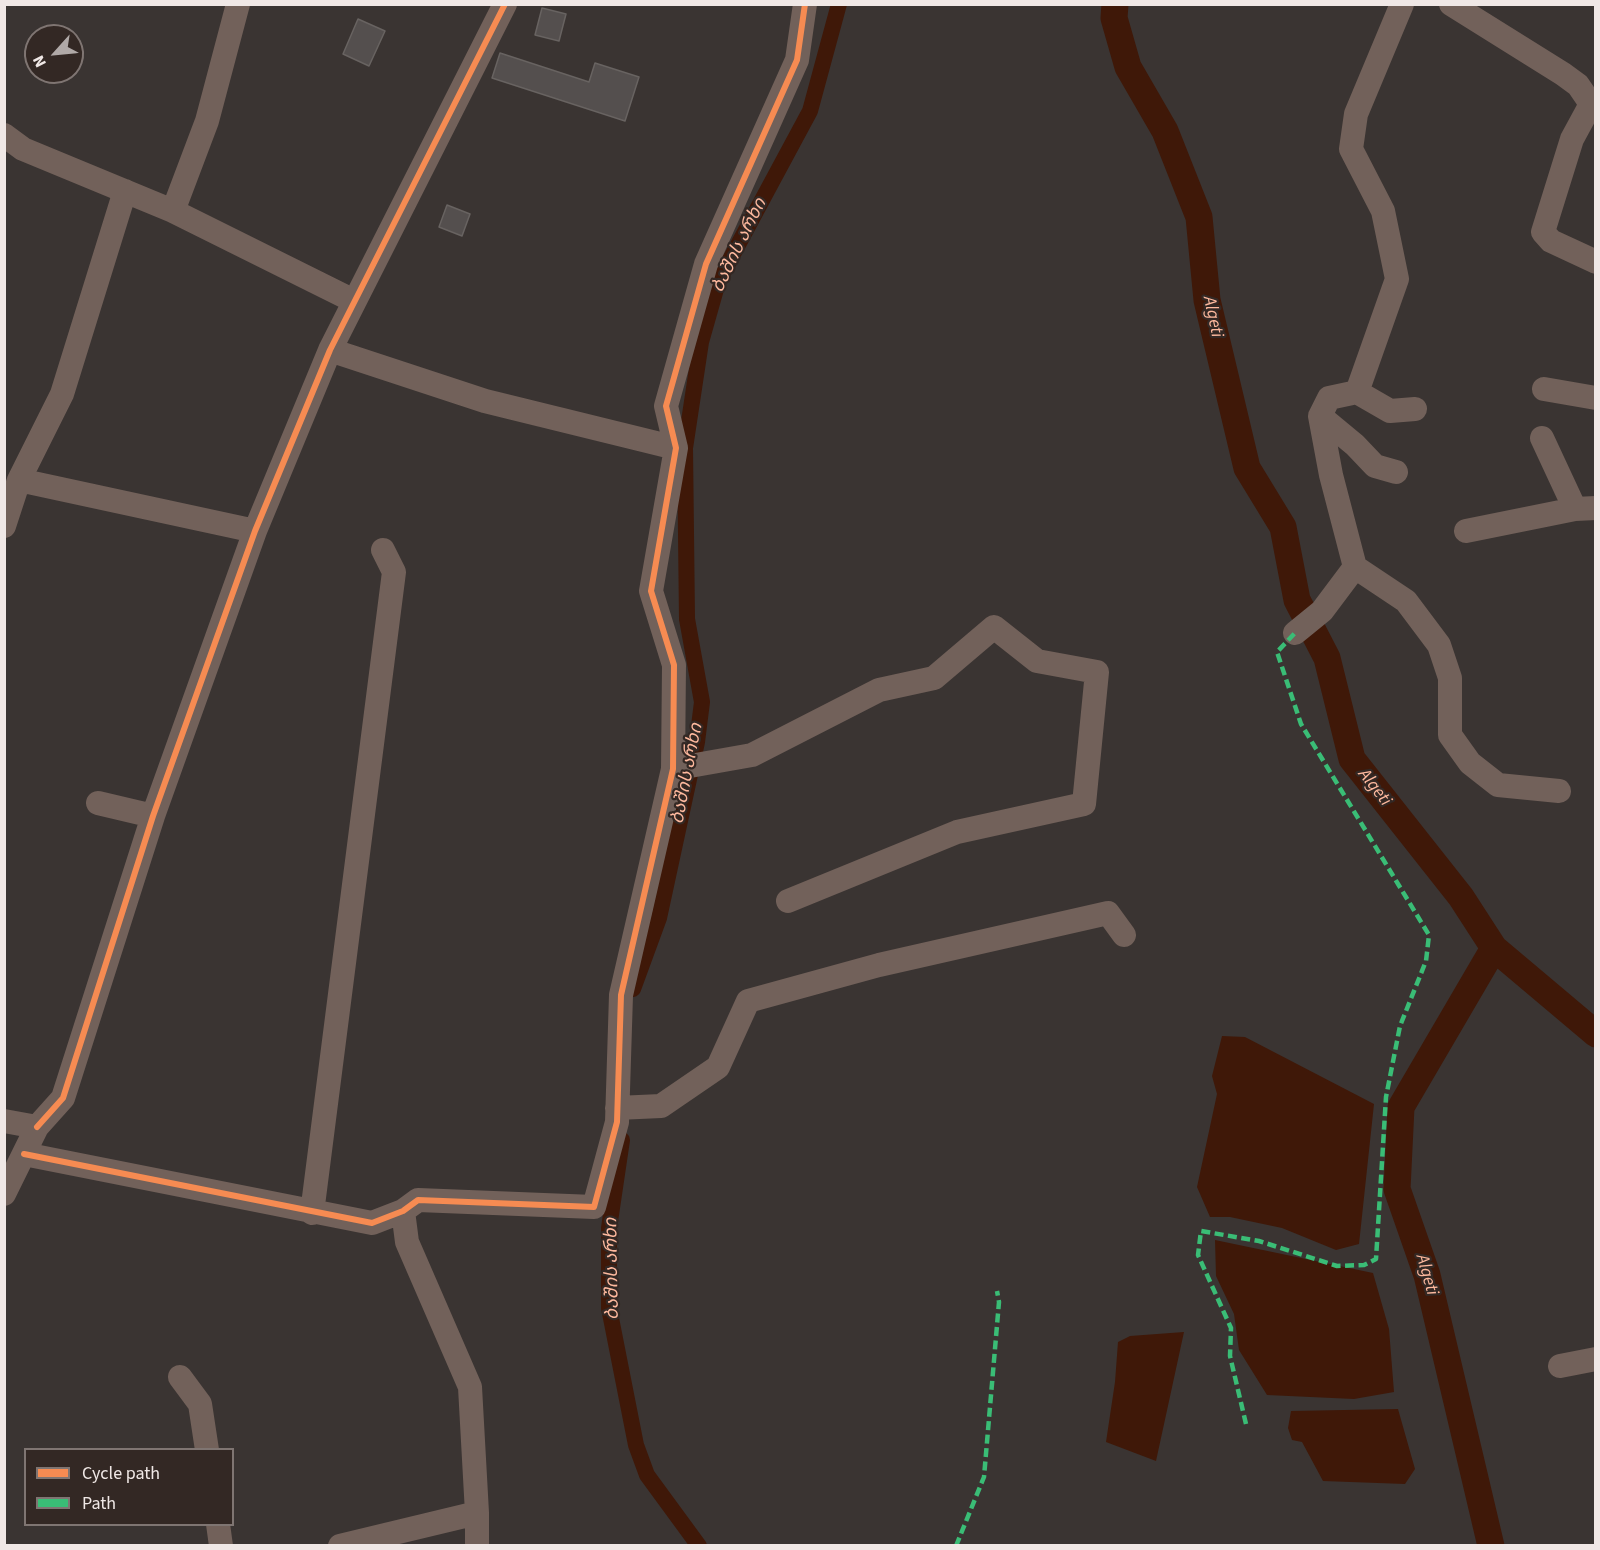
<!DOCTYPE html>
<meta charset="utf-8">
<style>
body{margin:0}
#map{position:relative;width:1600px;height:1550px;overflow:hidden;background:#3a3432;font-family:"Source Sans 3",sans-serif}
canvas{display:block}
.frame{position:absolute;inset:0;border:6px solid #f0e8e6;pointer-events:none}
.legend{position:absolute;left:24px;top:1448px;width:210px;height:78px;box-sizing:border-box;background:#332824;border:2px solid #7f7572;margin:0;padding:8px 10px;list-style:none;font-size:18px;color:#f0e8e6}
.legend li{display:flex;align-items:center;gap:12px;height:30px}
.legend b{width:30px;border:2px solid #7f7572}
.north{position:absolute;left:24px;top:24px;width:60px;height:60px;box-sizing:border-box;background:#332824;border:2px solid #7f7572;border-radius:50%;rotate:243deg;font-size:16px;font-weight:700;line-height:24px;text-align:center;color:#f0e8e6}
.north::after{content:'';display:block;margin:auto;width:21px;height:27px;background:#b0a9a7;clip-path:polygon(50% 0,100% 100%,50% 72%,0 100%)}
</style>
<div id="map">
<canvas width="1600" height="1550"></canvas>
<div class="frame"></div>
<ul class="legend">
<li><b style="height:8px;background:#f68b52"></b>Cycle path</li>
<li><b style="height:8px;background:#3abd76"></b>Path</li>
</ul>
<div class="north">N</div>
</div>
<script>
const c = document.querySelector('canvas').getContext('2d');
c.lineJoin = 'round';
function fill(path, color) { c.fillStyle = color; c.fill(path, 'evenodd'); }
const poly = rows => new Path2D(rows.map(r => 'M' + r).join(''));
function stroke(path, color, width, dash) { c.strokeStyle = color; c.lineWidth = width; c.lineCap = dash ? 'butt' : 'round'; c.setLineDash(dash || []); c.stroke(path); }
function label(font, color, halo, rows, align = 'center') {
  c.font = font + ' "Source Sans 3","Noto Sans Georgian",sans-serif'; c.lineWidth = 4.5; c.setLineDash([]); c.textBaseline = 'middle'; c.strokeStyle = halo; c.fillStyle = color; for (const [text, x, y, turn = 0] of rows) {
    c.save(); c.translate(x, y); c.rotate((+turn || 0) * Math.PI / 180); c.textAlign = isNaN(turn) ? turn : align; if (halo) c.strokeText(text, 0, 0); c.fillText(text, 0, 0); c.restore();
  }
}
const water = poly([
 [1222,1036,1245,1037,1374,1104,1359,1244,1336,1250,1282,1228,1230,1217,1210,1217,1197,1187,1217,1094,1212,1076],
 [1215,1240,1373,1273,1389,1329,1394,1392,1354,1399,1267,1395,1239,1350,1234,1314,1216,1276],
 [1184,1332,1156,1461,1106,1442,1115,1382,1118,1342,1130,1336],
 [1398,1409,1415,1469,1405,1484,1323,1481,1302,1442,1292,1440,1288,1428,1291,1411]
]);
const canal = poly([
 [633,989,659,918,697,742,702,702,687,619,685,448,701,342,718,282,810,111,839,4],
 [622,1140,609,1228,609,1308,636,1445,647,1475,699,1546]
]);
const river = poly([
 [1115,4,1114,18,1128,67,1165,131,1199,217,1207,300,1247,468,1283,527,1297,600,1327,658,1352,759,1461,897,1494,948,1401,1107,1397,1189,1427,1275,1491,1546],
 [1494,948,1596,1034]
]);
const building = poly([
 [542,8,566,14,559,41,535,35,542,8],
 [358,19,385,31,369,66,343,54,358,19],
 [500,53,589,82,595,63,639,77,625,121,492,78,500,53],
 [447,205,470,214,462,236,439,227,447,205]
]);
const minor = poly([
 [1451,4,1563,74,1578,85,1591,104,1572,139,1543,232,1551,241,1596,262],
 [4,135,23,149,173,211,354,301],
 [173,211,207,121,238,4],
 [330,350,485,401,676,448],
 [1544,389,1596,398],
 [1357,392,1397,279,1383,211,1351,149,1356,114,1402,4],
 [1320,416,1355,445,1375,466,1396,472],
 [1542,438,1575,509],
 [19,480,62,394,125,191],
 [4,526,19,480,255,531],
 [1466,531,1575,509,1596,508],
 [1355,567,1406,601,1439,645,1450,678,1450,735,1470,763,1498,785,1559,791],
 [1295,633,1322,611,1355,567,1331,475,1320,416,1329,398,1357,392,1390,411,1415,409],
 [673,769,752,755,879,690,934,678,994,627,1037,661,1097,672,1084,804,957,832,788,901],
 [98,803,153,816],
 [617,1108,661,1106,718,1067,748,1001,879,965,1108,913,1124,935],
 [4,1121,37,1127,4,1194],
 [37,1127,63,1098,153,816,255,531,330,350,505,4],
 [24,1154,372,1223,403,1211,418,1200,594,1207,617,1122,621,995,673,769,674,665,651,591,676,448,666,406,706,264,797,60,805,4],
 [403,1211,407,1242,470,1387,477,1513,477,1546],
 [312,1213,394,572,383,550],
 [1560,1366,1596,1359],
 [180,1377,200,1404,207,1450],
 [218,1524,221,1546],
 [340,1546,477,1513]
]);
const quiet = poly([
 [1246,1424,1230,1356,1231,1328,1198,1255,1201,1231,1259,1241,1337,1266,1364,1265,1376,1259,1386,1097,1400,1026,1426,961,1429,935,1301,724,1277,652,1295,633],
 [956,1546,984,1477,999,1302,997,1291]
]);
const cycleway = poly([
 [37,1127,63,1098,153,816,255,531,330,350,505,4],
 [24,1154,372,1223,403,1211,418,1200,594,1207,617,1122,621,995,673,769,674,665,651,591,676,448,666,406,706,264,797,60,805,4]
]);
const waterNames = [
 ["ბაშის არხი",740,246,-64],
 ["Algeti",1212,317,78],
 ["ბაშის არხი",688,774,-79],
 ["Algeti",1374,788,52],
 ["ბაშის არხი",613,1269,-91],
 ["Algeti",1426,1275,74]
];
fill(water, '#3f1808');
stroke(canal, '#3f1808', 16);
stroke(river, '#3f1808', 27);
fill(building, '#544f4e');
stroke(building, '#686361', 1.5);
stroke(minor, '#72615a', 24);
stroke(quiet, '#3abd76', 4.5, [9, 4.5]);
stroke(cycleway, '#f68b52', 6);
label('italic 18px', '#feb99e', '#332824', waterNames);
</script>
